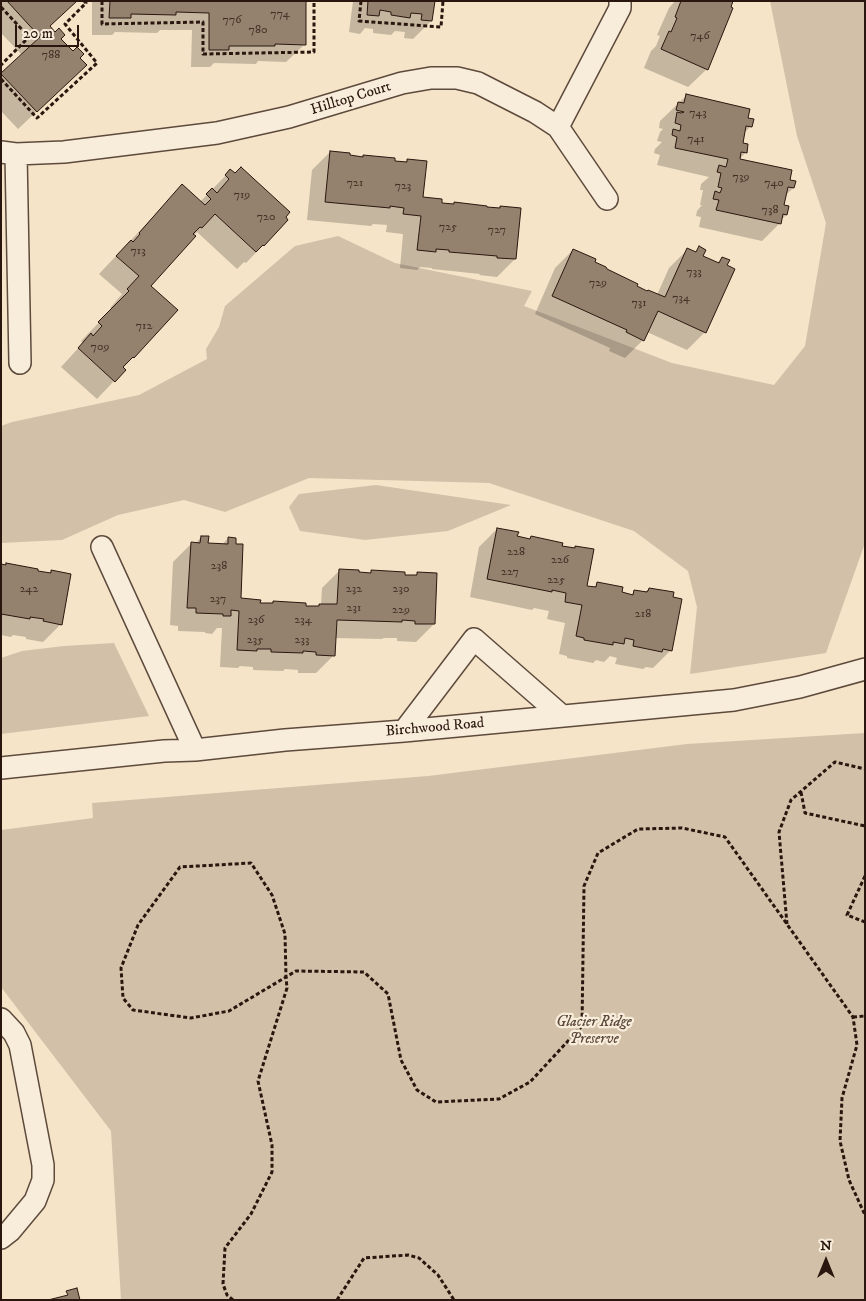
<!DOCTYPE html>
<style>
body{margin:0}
#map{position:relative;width:866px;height:1301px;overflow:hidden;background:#f5e4c7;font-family:"IM FELL DW Pica",serif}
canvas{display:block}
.frame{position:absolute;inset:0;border:2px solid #2a160e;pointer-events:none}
.north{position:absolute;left:801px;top:1236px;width:50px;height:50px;-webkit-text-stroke:4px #f8eddb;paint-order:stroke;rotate:0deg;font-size:14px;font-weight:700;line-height:20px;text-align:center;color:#2a160e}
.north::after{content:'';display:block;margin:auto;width:18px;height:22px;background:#2a160e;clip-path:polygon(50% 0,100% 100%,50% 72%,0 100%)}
.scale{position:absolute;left:15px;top:25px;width:64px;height:22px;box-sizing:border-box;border:2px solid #2a160e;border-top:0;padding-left:6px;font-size:15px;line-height:18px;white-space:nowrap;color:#2a160e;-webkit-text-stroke:4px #f8eddb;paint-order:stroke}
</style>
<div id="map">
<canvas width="866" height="1301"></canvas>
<div class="frame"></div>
<div class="north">N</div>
<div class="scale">20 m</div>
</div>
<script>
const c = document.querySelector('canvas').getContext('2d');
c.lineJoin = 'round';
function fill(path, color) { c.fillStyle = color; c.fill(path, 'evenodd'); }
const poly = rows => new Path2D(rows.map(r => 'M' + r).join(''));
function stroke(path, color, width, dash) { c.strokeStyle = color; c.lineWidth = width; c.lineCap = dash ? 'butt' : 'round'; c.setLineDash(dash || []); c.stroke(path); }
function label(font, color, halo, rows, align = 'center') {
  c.font = font + ' "IM FELL DW Pica",serif'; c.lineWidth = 4.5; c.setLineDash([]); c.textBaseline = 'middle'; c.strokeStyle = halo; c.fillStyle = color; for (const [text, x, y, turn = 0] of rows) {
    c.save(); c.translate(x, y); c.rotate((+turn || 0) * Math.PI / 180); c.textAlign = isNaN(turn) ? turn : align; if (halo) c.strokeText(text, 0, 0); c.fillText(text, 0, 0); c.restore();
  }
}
const green = poly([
 [770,1,865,1,865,543,826,653,690,674,697,607,688,571,634,531,489,483,309,478,225,512,184,500,118,515,62,540,1,543,1,426,12,422,139,395,207,359,206,349,219,327,225,306,295,246,338,236,395,263,532,291,524,306,672,363,774,385,805,346,826,223,797,136],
 [376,485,511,505,448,531,365,540,300,531,289,507,299,494],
 [114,643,149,716,1,734,1,658,22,651,64,646],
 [865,733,865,1300,121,1300,111,1131,1,987,1,830,93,818,92,803,428,776,687,744]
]);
const shadow = poly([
 [1,1,75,1,49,27,79,58,67,83,18,129,1,111,1,74,22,55,1,33],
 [92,1,305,1,305,44,286,62,258,61,256,64,214,63,210,67,191,67,192,30,160,30,157,33,115,32,112,35,92,35],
 [353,1,434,1,431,21,413,39,404,38,405,32,395,31,391,35,373,33,373,29,365,28,360,34,349,32],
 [675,1,732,1,707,69,688,87,644,68,651,51,656,46,660,36,657,35,669,8],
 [686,96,746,119,751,126,743,134,741,144,745,153,739,160,789,181,793,188,785,196,783,206,786,215,781,220,780,223,762,241,699,227,701,217,696,216,697,211,702,205,700,205,703,190,700,190,701,184,709,177,657,165,660,155,654,153,655,149,662,142,657,141,660,132,663,129,659,128,660,121],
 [330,152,361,158,363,156,393,162,405,163,408,160,422,199,441,204,498,210,500,207,515,259,497,277,479,275,480,274,432,269,432,268,420,267,417,270,400,268,403,234,386,232,387,225,373,224,371,226,307,220,312,170],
 [230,171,287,220,246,263,244,262,237,269,197,232,149,286,133,357,123,368,114,381,97,399,61,367,83,343,81,341,112,309,110,308,122,294,99,274,182,186,200,202],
 [699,248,702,256,717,263,722,258,705,332,687,350,647,332,643,340,625,358,609,351,610,348,535,314,555,268,573,250,635,287,657,295,669,268,687,250,694,253],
 [497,529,516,537,529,540,531,538,574,549,576,547,586,587,593,588,597,584,620,593,630,596,635,591,645,593,649,589,671,650,653,668,646,667,643,669,615,664,617,658,610,656,604,662,596,660,593,663,567,658,567,656,559,654,565,623,547,619,549,611,534,608,532,610,470,597,479,547],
 [201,537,207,544,222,545,228,538,240,600,259,604,271,604,273,602,317,607,321,605,322,588,340,570,358,573,369,574,372,571,414,577,418,573,434,624,416,642,397,641,397,638,384,638,382,639,335,638,334,655,316,673,298,673,298,670,285,669,283,671,253,670,253,667,240,666,238,668,220,667,222,628,217,628,212,634,205,633,205,632,178,631,178,626,170,625,173,562,191,544,195,544],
 [1,566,49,574,51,572,61,624,43,642,26,639,26,637,13,635,11,637,1,635]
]);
const building = poly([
 [7,1,77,1,50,26,55,32,59,28,65,35,61,39,73,51,77,47,84,54,80,58,87,65,37,112,1,74,1,73,40,37,7,1],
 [110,1,306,1,306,45,275,44,275,46,229,46,229,50,209,50,209,13,176,12,176,15,131,14,131,18,109,18,110,1],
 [368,1,435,1,432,21,421,20,422,14,411,13,410,18,391,15,391,12,380,10,379,16,367,15,368,1],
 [681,1,733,1,731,7,733,8,708,70,661,49,669,31,671,32,677,18,675,17,681,1],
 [686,94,750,109,748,118,754,119,752,127,746,126,743,143,748,144,747,153,741,152,740,159,792,170,790,180,796,181,794,188,788,187,784,205,789,206,787,215,783,214,781,224,716,210,719,200,713,199,715,191,720,193,722,188,718,187,721,173,717,172,719,165,726,167,728,159,675,148,677,137,672,135,673,129,680,131,681,125,675,123,677,112,681,113,684,112,676,110,678,102,684,103,686,94],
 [330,151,350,153,350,155,363,157,363,155,395,158,395,161,407,162,407,159,427,161,423,197,442,199,442,203,454,204,454,202,487,206,487,207,500,208,500,206,521,208,516,259,497,258,497,256,449,252,449,250,436,249,436,252,417,250,421,216,403,214,404,208,390,206,390,208,325,202,330,151],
 [241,167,290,212,286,217,288,220,264,246,263,245,256,252,215,214,202,228,200,227,193,234,196,236,151,286,178,310,134,358,133,357,123,367,126,370,115,382,78,348,91,333,93,336,102,326,98,322,129,291,127,289,139,276,116,256,131,240,133,242,140,234,139,233,182,184,205,205,211,199,206,194,212,188,217,193,229,179,225,175,230,169,235,173,241,167],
 [699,246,706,250,703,256,719,263,722,257,730,260,727,265,735,269,706,333,658,311,644,341,626,332,627,330,552,296,573,249,596,259,595,262,606,267,607,269,638,284,637,286,647,291,648,290,665,297,687,248,696,252,699,246],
 [497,528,519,532,517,536,530,539,531,536,563,543,562,546,575,548,575,546,594,549,587,586,596,587,597,582,623,587,622,592,633,595,634,590,647,592,647,591,648,591,649,588,674,592,673,597,682,599,672,651,663,649,662,652,633,646,634,640,625,638,624,644,613,642,613,645,584,640,584,638,576,636,582,605,565,602,566,593,552,590,552,592,487,579,497,528],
 [201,536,209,536,208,543,228,544,228,537,236,538,236,544,243,544,241,598,261,600,260,603,273,603,273,601,306,603,306,606,319,606,319,604,337,604,339,569,359,570,359,572,371,573,371,570,405,572,405,575,417,575,417,572,437,573,435,624,415,624,415,621,402,620,402,622,337,620,335,656,316,655,316,652,303,651,303,653,271,652,271,649,257,649,257,651,237,650,239,611,231,610,231,616,223,616,223,614,196,613,196,608,187,608,191,542,200,543,201,536],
 [6,563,38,569,38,571,51,573,51,570,71,574,62,625,43,621,44,619,30,617,30,619,1,614,1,564,6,565,6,563],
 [77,1288,80,1300,48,1300,68,1295,66,1291,77,1288]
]);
const path = poly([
 [102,1,102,24,203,22,203,54,314,52,314,1],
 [361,1,359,21,441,27,443,1],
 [1,7,29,37,1,65],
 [1,79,37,118,97,63,65,24,86,3,84,1],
 [801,792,805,813,865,826],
 [865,876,847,915,865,922],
 [787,924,779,832,791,800,835,762,865,769],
 [853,1017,865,1016],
 [233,1300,227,1295,223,1284,225,1248,251,1214,272,1172,272,1145,258,1081,287,988,286,977,285,934,272,895,251,863,180,867,138,925,121,968,123,998,133,1010,191,1018,229,1011,286,977,296,971,364,972,388,994,401,1060,417,1090,436,1102,499,1099,530,1082,582,1026,584,886,598,853,638,829,682,828,725,837,853,1017,857,1045,842,1098,840,1141,849,1180,865,1215],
 [337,1300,364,1258,408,1255,419,1258,438,1275,454,1300]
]);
const minor = poly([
 [558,127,620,8,620,1],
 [1,152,16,154,64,152,217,133,289,117,402,83,431,78,457,78,478,83,535,112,558,127,607,199],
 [16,154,20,363],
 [102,547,195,750],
 [404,731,474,639,562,716],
 [1,768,164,751,195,750,285,740,404,731,734,700,800,687,865,669],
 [1,1019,14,1033,20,1045,43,1165,43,1180,35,1201,10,1231,1,1238]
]);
const numberNames = [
 ["774",280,15],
 ["776",232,21],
 ["780",258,31],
 ["746",700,37],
 ["788",51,56],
 ["743",698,114],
 ["741",696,140],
 ["739",741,178],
 ["721",355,184],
 ["740",774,184],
 ["723",403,187],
 ["719",242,196],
 ["738",770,211],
 ["720",266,218],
 ["725",448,228],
 ["727",497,231],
 ["713",138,252],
 ["733",694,273],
 ["729",598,284],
 ["734",681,299],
 ["731",639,304],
 ["712",144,327],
 ["709",100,348],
 ["228",516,553],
 ["226",560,561],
 ["238",219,567],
 ["227",510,573],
 ["225",556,581],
 ["242",29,590],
 ["232",354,590],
 ["230",401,590],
 ["237",218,600],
 ["231",354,609],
 ["229",401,611],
 ["218",643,615],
 ["236",256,621],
 ["234",303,621],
 ["235",255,641],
 ["233",302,641]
];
const streetNames = [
 ["Hilltop Court",351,99,-17],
 ["Birchwood Road",435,728,-5]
];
const parkNames = [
 ["Glacier Ridge",594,1023],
 ["Preserve",594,1040]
];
fill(green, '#d2c1a8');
fill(shadow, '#0003');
fill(building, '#94816e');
stroke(building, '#2a160e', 1);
stroke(minor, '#5d4a3c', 24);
stroke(path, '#2a160e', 3, [4, 2.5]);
stroke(minor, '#f8eddb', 21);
label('12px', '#443126', null, numberNames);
label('15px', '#2a160e', '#f8eddb', streetNames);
label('italic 15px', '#5c493c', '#f8eddb', parkNames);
</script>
